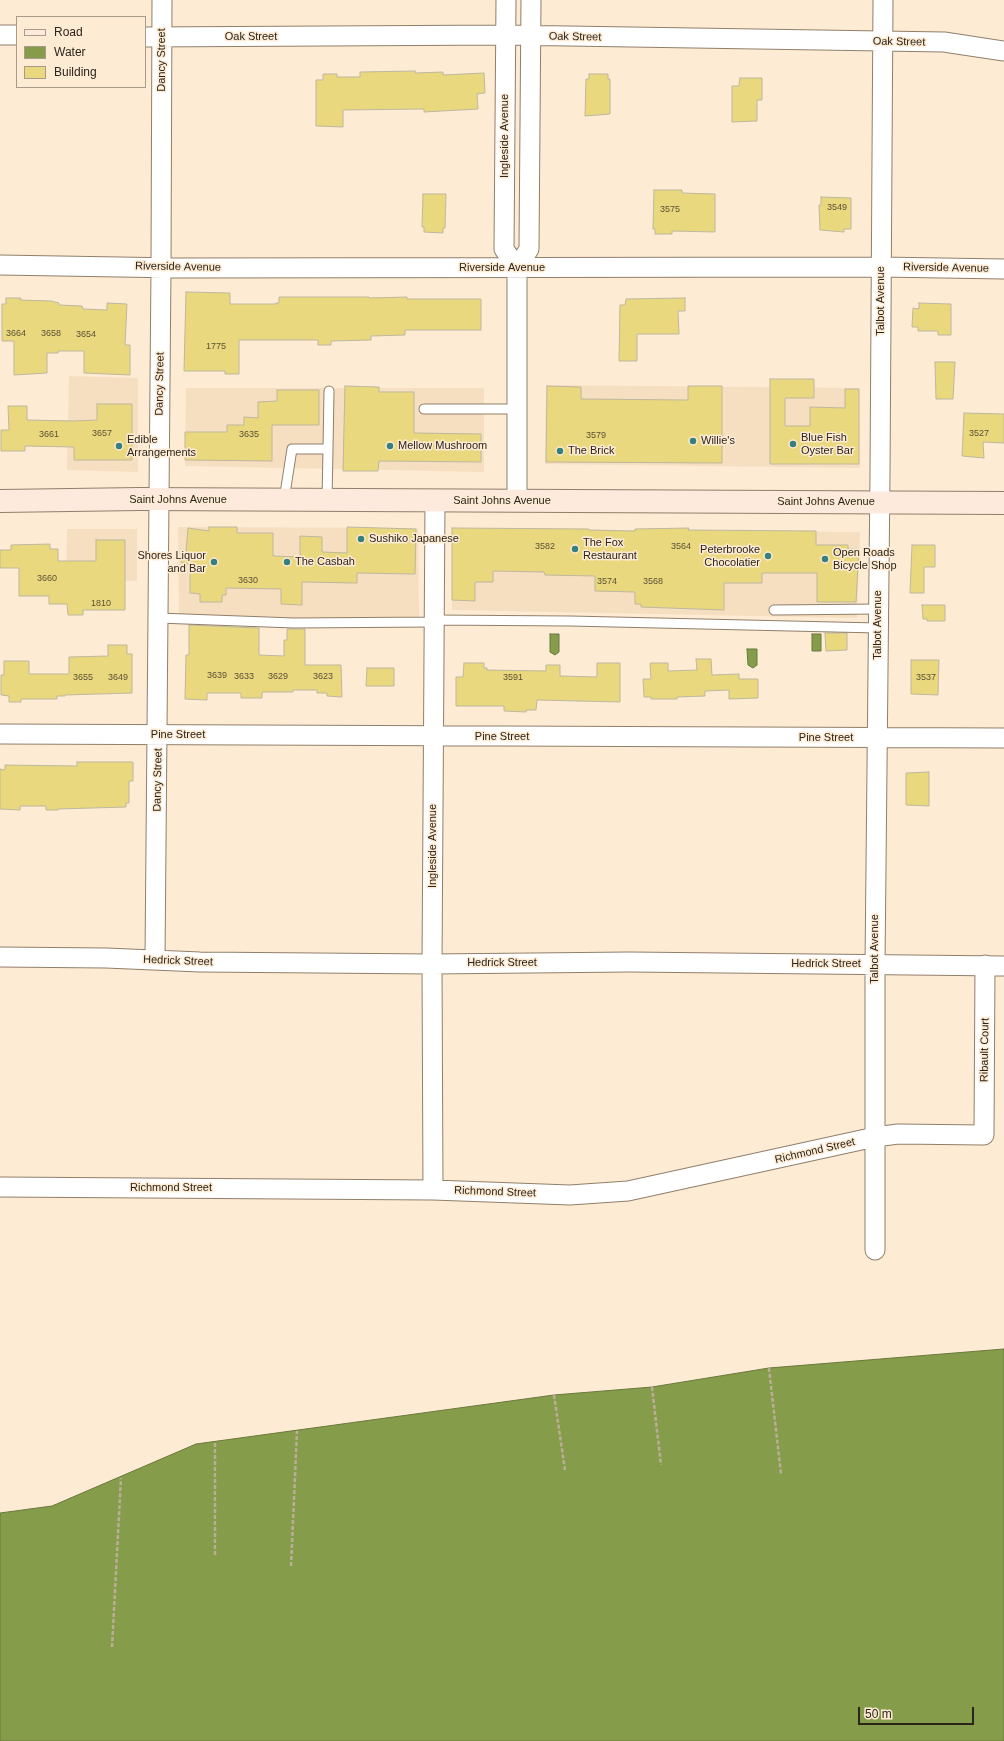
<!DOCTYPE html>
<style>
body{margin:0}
#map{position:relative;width:1004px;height:1741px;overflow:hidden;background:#feebd4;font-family:Arial,sans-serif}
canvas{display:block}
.legend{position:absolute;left:16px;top:16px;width:130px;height:72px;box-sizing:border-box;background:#feebd4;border:1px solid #a99b8a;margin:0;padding:5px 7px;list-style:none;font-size:12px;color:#2a241b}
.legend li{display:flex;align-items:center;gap:8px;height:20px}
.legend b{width:20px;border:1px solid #a99b8a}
.scale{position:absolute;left:858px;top:1707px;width:116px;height:18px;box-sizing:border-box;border:2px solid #2a241b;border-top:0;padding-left:5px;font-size:12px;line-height:14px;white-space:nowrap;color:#2a241b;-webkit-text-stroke:3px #feebd4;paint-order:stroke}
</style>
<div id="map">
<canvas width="1004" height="1741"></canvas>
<ul class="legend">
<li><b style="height:5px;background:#fee9dd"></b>Road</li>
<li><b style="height:11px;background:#859c4a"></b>Water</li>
<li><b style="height:11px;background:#ead87f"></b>Building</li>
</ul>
<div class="scale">50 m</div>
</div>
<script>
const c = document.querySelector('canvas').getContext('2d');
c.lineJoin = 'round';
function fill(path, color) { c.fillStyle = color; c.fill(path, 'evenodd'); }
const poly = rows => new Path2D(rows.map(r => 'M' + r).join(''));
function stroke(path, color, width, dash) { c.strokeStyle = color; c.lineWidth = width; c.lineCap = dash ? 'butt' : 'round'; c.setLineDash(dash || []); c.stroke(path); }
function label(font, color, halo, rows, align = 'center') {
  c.font = font + ' Arial,sans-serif'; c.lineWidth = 3; c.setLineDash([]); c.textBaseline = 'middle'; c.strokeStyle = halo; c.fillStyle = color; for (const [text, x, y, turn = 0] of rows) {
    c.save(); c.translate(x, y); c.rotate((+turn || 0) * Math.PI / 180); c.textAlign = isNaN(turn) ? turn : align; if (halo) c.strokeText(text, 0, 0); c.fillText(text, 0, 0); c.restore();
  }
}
const built = poly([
 [69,376,138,378,138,472,67,470],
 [546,385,859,388,860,468,545,464],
 [186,388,484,388,484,472,185,466],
 [178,527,418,528,419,619,179,622],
 [67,529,137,529,137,581,66,580],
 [453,529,860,532,857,618,452,610]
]);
const water = poly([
 [550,634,559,634,559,652,555,655,550,652,550,634],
 [812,634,821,634,821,651,812,651,812,634],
 [747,649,757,649,757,665,753,668,748,665,747,649],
 [1004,1349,1004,1741,0,1741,0,1513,52,1506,196,1444,554,1395,652,1387,769,1368,1004,1349]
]);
const building = poly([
 [415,71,415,73,443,72,443,75,484,73,485,93,477,94,478,109,424,112,424,109,343,110,343,127,316,126,316,80,323,80,323,74,337,74,337,77,360,77,360,72,415,71],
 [589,74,608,74,608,79,610,79,610,114,585,116,586,79,589,79,589,74],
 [740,78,762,78,762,100,757,100,757,121,732,122,732,86,739,86,740,78],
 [654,190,682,190,682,193,715,194,715,232,672,231,672,234,655,234,655,229,653,229,654,190],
 [423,194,446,194,445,228,443,228,443,233,424,232,424,227,422,227,423,194],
 [821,197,851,198,851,229,844,229,844,232,820,230,819,205,821,205,821,197],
 [186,292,230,293,230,304,276,304,276,303,279,303,279,297,369,297,369,298,407,297,407,299,481,299,481,330,405,330,405,335,371,336,371,340,331,341,331,345,318,345,318,340,239,340,239,374,225,374,225,371,184,371,186,292],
 [6,298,21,298,20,300,51,301,59,303,59,305,82,306,83,309,107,310,107,303,127,304,125,345,130,345,130,375,84,373,84,351,58,351,58,353,47,353,47,373,14,375,14,341,2,341,2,304,6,304,6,298],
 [685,298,685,311,678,311,679,334,637,334,637,361,619,361,620,305,625,305,626,299,685,298],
 [919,303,951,304,951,335,938,335,938,331,918,331,918,327,912,327,913,308,919,309,919,303],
 [935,362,955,362,953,399,936,399,935,362],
 [770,379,814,379,814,398,785,398,785,426,810,426,810,407,845,408,845,389,859,389,859,464,770,464,770,379],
 [345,386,379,387,379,392,414,392,414,433,481,434,481,462,379,461,378,471,343,471,345,386],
 [547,386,581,387,581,399,688,400,688,386,722,386,722,463,546,462,547,386],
 [277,390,319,390,319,425,272,425,272,461,185,460,185,432,227,432,227,425,244,425,244,417,258,418,258,402,277,401,277,390],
 [97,404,132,404,132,460,74,460,74,447,25,446,25,451,1,451,1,430,9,430,8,406,27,406,27,420,74,421,97,420,97,404],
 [964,413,1004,414,1004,443,983,442,984,458,962,456,964,413],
 [209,527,237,527,237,533,273,533,273,556,300,557,300,536,322,537,322,552,347,553,347,527,416,529,415,574,357,573,357,583,302,582,302,605,281,604,281,589,226,588,226,595,222,595,222,602,200,602,200,594,190,593,190,565,181,562,186,553,188,528,209,531,209,527],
 [452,528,589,529,589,530,635,531,635,529,689,528,688,530,816,531,816,545,848,545,848,549,859,549,856,602,817,602,817,573,762,573,762,583,724,583,724,610,641,607,641,604,635,604,635,592,595,591,595,576,545,575,544,572,493,571,493,582,475,582,475,601,452,600,452,528],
 [96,540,125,540,125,610,83,610,83,615,68,615,67,604,49,604,49,596,19,596,19,568,0,568,0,550,11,550,11,545,50,544,50,549,58,549,58,561,96,561,96,540],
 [912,545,935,545,935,567,924,567,924,593,910,593,912,545],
 [922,605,945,605,945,621,927,621,927,619,923,619,922,605],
 [189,625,259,628,259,655,284,656,284,640,287,640,287,629,305,629,305,665,341,665,342,697,327,696,327,693,317,693,317,690,293,690,293,692,262,692,262,698,241,698,241,693,207,693,207,700,185,699,186,655,189,655,189,625],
 [825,633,847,633,847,650,826,651,825,633],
 [108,645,127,645,127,654,132,654,132,693,65,695,65,696,57,696,57,699,21,699,21,702,9,702,9,696,1,695,1,675,4,675,4,661,29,661,29,674,69,674,69,657,108,656,108,645],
 [696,659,711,659,712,675,739,674,739,679,758,679,758,698,729,699,729,690,705,691,705,696,677,697,677,699,651,699,651,697,644,697,643,679,651,679,650,663,668,663,668,671,697,670,696,659],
 [911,660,939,660,938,695,911,694,911,660],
 [464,663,484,663,484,668,487,668,487,670,546,671,546,665,560,665,560,676,597,677,597,663,620,663,620,702,537,700,536,710,526,710,526,712,504,711,504,706,456,706,456,677,463,677,464,663],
 [367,668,394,668,394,686,366,686,367,668],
 [77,762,133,762,133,781,129,781,129,803,126,803,126,807,58,809,58,810,46,810,46,806,20,806,20,810,0,809,0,769,5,770,5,765,77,766,77,762],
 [929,772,929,806,906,805,906,773,929,772]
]);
const path = poly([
 [769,1368,781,1474],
 [652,1387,661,1465],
 [554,1395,565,1470],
 [215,1443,215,1557],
 [291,1566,297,1431],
 [112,1647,121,1478]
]);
const service = poly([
 [424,409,517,409],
 [284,500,292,449,328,449,329,391],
 [327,500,328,449],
 [774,610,878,609],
 [158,618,294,623,434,622],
 [434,620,570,621,878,628]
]);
const minor = poly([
 [506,0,504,249,517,268],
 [0,35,17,35],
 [145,37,506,35,944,42,1004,51],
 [0,265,179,268,881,267,1004,269],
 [517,501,517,268,529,249,531,0],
 [0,734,1004,738],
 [0,957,106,958,200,962,432,964,630,962,1004,966],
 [155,960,161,267,162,0],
 [0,1187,433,1190,570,1195,628,1191,875,1137,898,1134,984,1135,985,965],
 [433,1190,432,964,435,501],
 [875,1250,875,964,880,474,883,0]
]);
const secondary = poly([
 [0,501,140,499,1004,503]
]);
const markers = [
 [693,441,4,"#367f7f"],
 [793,444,4,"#367f7f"],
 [119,446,4,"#367f7f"],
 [390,446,4,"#367f7f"],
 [560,451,4,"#367f7f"],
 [361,539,4,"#367f7f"],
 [575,549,4,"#367f7f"],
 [768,556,4,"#367f7f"],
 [825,559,4,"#367f7f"],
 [214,562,4,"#367f7f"],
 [287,562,4,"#367f7f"]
];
const numberNames = [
 ["3549",837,208],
 ["3575",670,210],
 ["3664",16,334],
 ["3658",51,334],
 ["3654",86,335],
 ["1775",216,347],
 ["3657",102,434],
 ["3527",979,434],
 ["3661",49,435],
 ["3635",249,435],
 ["3579",596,436],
 ["3582",545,547],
 ["3564",681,547],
 ["3660",47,579],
 ["3630",248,581],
 ["3574",607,582],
 ["3568",653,582],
 ["1810",101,604],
 ["3639",217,676],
 ["3633",244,677],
 ["3629",278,677],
 ["3623",323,677],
 ["3655",83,678],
 ["3649",118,678],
 ["3591",513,678],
 ["3537",926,678]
];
const streetNames = [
 ["Oak Street",251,37],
 ["Oak Street",575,37,1],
 ["Oak Street",899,42,1],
 ["Dancy Street",162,60,-90],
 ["Ingleside Avenue",505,136,-90],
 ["Riverside Avenue",178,267,1],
 ["Riverside Avenue",502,268],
 ["Riverside Avenue",946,268,1],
 ["Talbot Avenue",881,301,-90],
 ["Dancy Street",160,384,-89],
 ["Saint Johns Avenue",178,500],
 ["Saint Johns Avenue",502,501],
 ["Saint Johns Avenue",826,502],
 ["Talbot Avenue",878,625,-90],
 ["Pine Street",178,735],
 ["Pine Street",502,737],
 ["Pine Street",826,738],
 ["Dancy Street",158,780,-89],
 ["Ingleside Avenue",433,846,-90],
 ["Talbot Avenue",875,949,-90],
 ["Hedrick Street",178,961,2],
 ["Hedrick Street",502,963],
 ["Hedrick Street",826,964],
 ["Ribault Court",985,1050,-89],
 ["Richmond Street",815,1151,-13],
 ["Richmond Street",171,1188],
 ["Richmond Street",495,1192,2]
];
const poiNames = [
 ["Blue Fish",801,438],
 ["Oyster Bar",801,451],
 ["Edible",127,440],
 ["Arrangements",127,453],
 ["Willie's",701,441],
 ["Mellow Mushroom",398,446],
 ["The Brick",568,451],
 ["Sushiko Japanese",369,539],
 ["The Fox",583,543],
 ["Restaurant",583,556],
 ["Peterbrooke",760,550,"right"],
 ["Chocolatier",760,563,"right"],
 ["Open Roads",833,553],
 ["Bicycle Shop",833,566],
 ["Shores Liquor",206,556,"right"],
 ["and Bar",206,569,"right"],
 ["The Casbah",295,562]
];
fill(built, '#f6dec1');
fill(water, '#859c4a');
stroke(water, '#6a783c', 1);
fill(building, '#ead87f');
stroke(building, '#bdb89e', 1);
stroke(service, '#907f6a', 11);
stroke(minor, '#907f6a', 21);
stroke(secondary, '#907f6a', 24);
stroke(path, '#bcad9a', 2.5, [4, 2]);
stroke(service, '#fff', 9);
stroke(minor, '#fff', 19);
stroke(secondary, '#fee9dd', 22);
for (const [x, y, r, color] of markers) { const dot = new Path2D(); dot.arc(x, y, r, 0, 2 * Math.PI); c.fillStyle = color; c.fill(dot); stroke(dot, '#feebd4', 1.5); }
label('9px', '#5a5134', null, numberNames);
label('11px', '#2a241b', '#feebd4', streetNames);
label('11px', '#2a241b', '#feebd4', poiNames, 'left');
</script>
